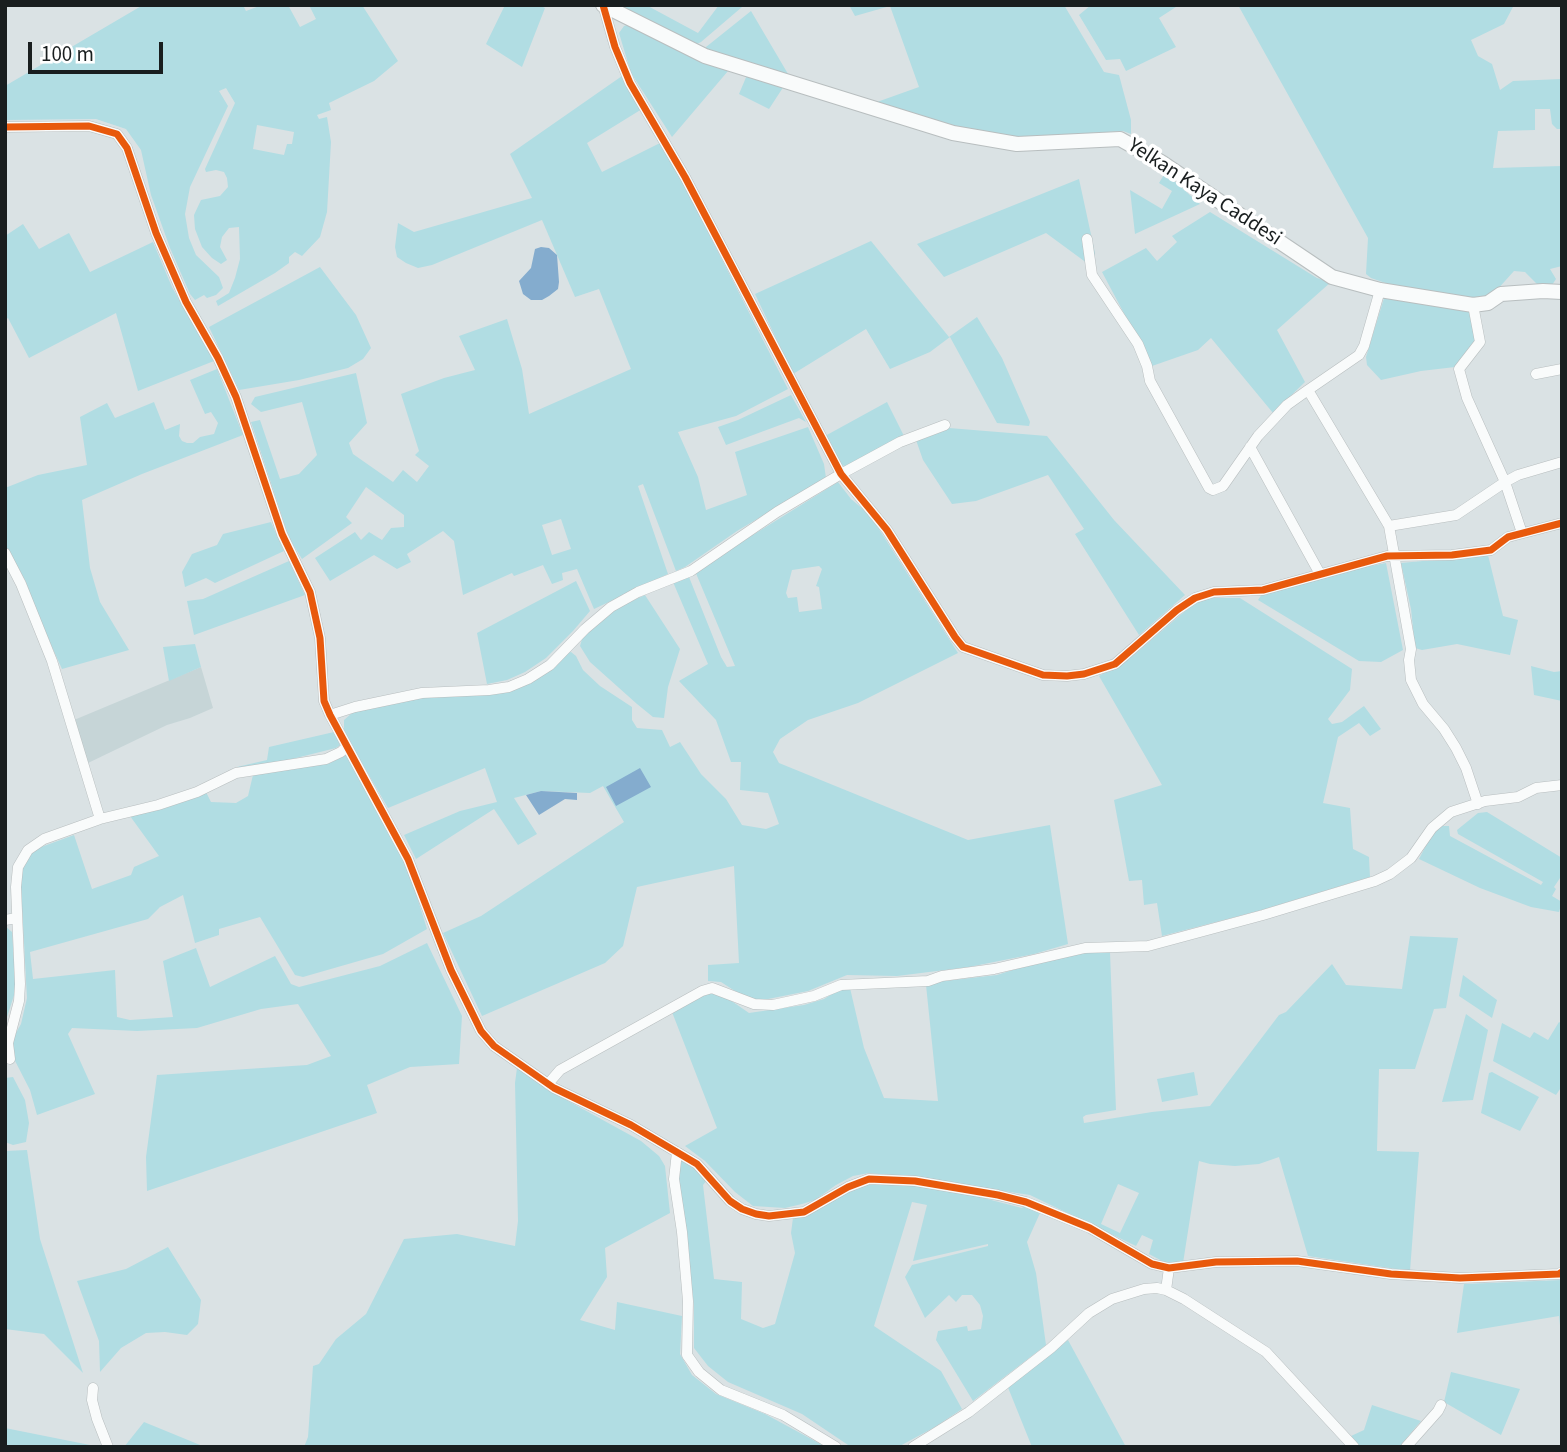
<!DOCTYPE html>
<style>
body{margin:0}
#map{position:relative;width:1567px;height:1452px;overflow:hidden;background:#dae2e4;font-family:"Source Sans 3",sans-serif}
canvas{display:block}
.frame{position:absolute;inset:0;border:7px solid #191e1f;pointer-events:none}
.scale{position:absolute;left:28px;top:42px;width:135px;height:32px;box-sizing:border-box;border:4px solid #191e1f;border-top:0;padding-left:9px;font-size:21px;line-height:24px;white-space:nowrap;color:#191e1f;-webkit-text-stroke:5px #fff;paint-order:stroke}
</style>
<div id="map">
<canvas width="1567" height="1452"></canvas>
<div class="frame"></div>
<div class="scale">100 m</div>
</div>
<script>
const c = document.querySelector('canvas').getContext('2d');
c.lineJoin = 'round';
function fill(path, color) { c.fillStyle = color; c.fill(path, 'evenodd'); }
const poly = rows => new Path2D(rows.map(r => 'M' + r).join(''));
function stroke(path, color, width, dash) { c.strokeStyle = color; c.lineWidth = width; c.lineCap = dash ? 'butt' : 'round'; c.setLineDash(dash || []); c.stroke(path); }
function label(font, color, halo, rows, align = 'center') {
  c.font = font + ' "Source Sans 3",sans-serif'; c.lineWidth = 7; c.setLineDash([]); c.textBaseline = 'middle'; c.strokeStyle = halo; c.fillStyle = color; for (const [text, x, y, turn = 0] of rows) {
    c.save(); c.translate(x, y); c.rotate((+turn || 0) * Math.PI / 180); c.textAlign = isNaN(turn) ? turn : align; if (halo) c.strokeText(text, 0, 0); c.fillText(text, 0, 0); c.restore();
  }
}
const built = poly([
 [201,667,213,708,190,718,167,725,88,763,74,720]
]);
const green = poly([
 [143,5,243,5,246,11,262,5,288,5,300,27,316,19,309,5,362,5,398,61,374,81,329,103,331,110,317,115,319,119,327,117,331,142,327,212,320,237,302,256,295,252,289,257,289,263,275,273,218,306,216,301,229,293,235,278,240,259,239,227,229,228,222,237,220,247,227,260,221,264,212,258,202,247,195,229,194,215,201,200,220,196,228,187,227,178,224,172,216,170,206,172,205,169,235,103,226,88,219,91,228,106,190,187,185,214,189,238,196,255,219,277,223,288,216,295,207,298,204,295,195,300,190,294,170,248,151,195,141,150,126,129,96,119,5,120,5,86],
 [257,125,294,132,292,144,287,144,284,155,253,149],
 [505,5,539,5,545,8,522,67,486,44],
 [609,5,646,5,698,33,719,5,741,5,742,7,701,42,693,46],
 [849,5,1064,5,1104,72,1119,75,1131,120,1131,134,1123,131,1011,138,956,128,877,102,919,87,890,6,855,16],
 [1091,5,1179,5,1159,18,1176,47,1126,71,1120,59,1106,60,1079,15],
 [1238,5,1514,5,1504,24,1471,40,1478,56,1492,64,1500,90,1513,81,1562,79,1562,129,1557,129,1552,124,1550,109,1535,109,1535,130,1498,131,1493,168,1562,166,1562,266,1550,269,1556,279,1552,285,1540,287,1525,272,1514,271,1496,291,1481,300,1400,288,1371,278,1366,274,1368,238],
 [751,11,791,79,706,52,706,47],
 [630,24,691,57,728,71,672,137,631,73,619,33,624,26],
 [747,75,784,86,769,109,739,94],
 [622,76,642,109,587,143,602,172,662,142,788,389,736,416,678,432,698,477,706,510,747,495,735,452,808,427,824,464,826,478,737,531,685,567,676,571,643,484,638,486,668,574,594,609,577,569,562,573,563,580,552,584,543,565,514,576,512,573,463,595,454,541,443,531,407,554,411,562,397,569,374,555,330,581,315,558,355,532,361,540,369,532,382,540,391,528,404,527,404,515,366,487,346,517,352,523,302,559,289,538,251,422,260,420,280,479,299,474,317,455,302,402,261,412,251,404,255,397,356,373,367,423,349,443,353,454,393,482,403,470,417,482,429,466,415,455,419,451,401,394,444,378,475,370,459,336,507,319,522,369,529,414,631,369,599,289,575,297,542,220,432,265,418,268,406,263,397,257,395,247,398,223,414,232,532,198,510,154],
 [561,519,571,549,552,555,542,525],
 [1165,173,1200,204,1135,234,1130,190,1162,209,1172,191,1159,183],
 [1079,179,1095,253,1095,269,1046,233,944,277,917,244],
 [1210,212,1317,278,1331,282,1277,330,1305,382,1273,413,1211,338,1198,350,1152,366,1102,272,1146,248,1157,261,1177,242,1172,236],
 [23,224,39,249,69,233,90,272,153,242,172,287,214,361,138,391,116,313,29,358,8,318,5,320,5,236],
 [871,241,949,337,977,317,1002,358,1030,422,1029,426,997,423,950,337,930,352,890,369,866,329,793,374,755,294],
 [320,267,356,315,371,348,363,359,348,368,299,380,239,390,209,327],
 [1385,295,1470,308,1476,341,1455,367,1421,371,1381,380,1367,365,1366,357],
 [217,369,243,435,142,474,82,500,90,568,100,602,129,650,62,669,33,605,26,582,5,545,5,488,38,475,87,465,80,417,107,403,115,418,154,402,165,430,180,424,179,436,182,441,187,443,193,443,200,437,214,434,218,423,211,412,205,414,190,380],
 [791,395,806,422,799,418,726,445,718,427,738,420],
 [887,402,904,436,846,467,839,463,825,436],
 [949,428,1047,436,1114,520,1185,595,1139,635,1075,534,1084,529,1048,475,976,501,952,504,923,460,916,440],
 [838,482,851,499,870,515,958,653,858,703,808,720,780,739,773,752,779,763,968,840,1050,825,1068,944,1034,954,969,967,897,976,847,975,808,991,763,1000,749,1000,721,982,708,981,708,965,739,963,734,866,637,887,623,946,605,963,482,1016,443,933,481,916,624,822,603,786,590,793,541,791,514,798,537,834,518,845,494,809,416,859,404,835,460,811,497,802,485,768,388,808,352,746,344,730,344,720,352,713,363,709,421,698,510,689,564,654,571,652,576,656,583,670,600,686,632,707,632,720,637,728,662,730,670,747,680,742,701,774,726,799,742,825,766,829,779,824,768,793,740,790,741,762,731,762,716,720,679,681,708,664,673,582,686,576,689,577,721,657,727,667,735,666,695,571],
 [819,566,822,569,816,586,819,587,822,609,799,612,797,597,788,598,786,593,792,570],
 [271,522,284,551,215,583,206,578,185,587,182,572,192,554,217,545,223,534],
 [1488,555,1503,616,1518,620,1510,655,1457,644,1422,650,1415,648,1411,609,1401,563],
 [289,561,305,595,194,635,187,601,203,599],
 [1386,563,1403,650,1381,662,1359,661,1258,600,1262,594,1345,571],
 [576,581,590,611,573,631,546,658,525,672,507,680,487,684,477,633],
 [645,595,680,649,668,687,664,718,653,717,637,704,590,662,580,646,583,636,610,611],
 [1212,598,1240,598,1352,669,1350,690,1328,719,1332,724,1342,722,1364,706,1381,729,1370,736,1359,723,1338,737,1323,803,1350,808,1353,849,1369,857,1370,877,1262,910,1162,936,1157,903,1144,905,1142,880,1129,881,1114,800,1162,785,1099,676,1129,659,1197,601],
 [195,644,201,667,169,681,163,647],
 [1531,666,1554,672,1562,671,1562,701,1534,695],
 [334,732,340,745,336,748,268,765,238,769,237,767,267,760,269,747],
 [346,755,405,858,427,929,383,954,303,977,295,975,260,917,219,929,219,935,195,943,183,895,160,907,148,919,30,952,33,979,115,970,117,1017,130,1020,173,1017,163,961,196,948,210,987,275,956,291,984,299,987,380,966,427,943,462,1016,459,1064,410,1067,367,1085,377,1113,147,1191,146,1157,157,1075,307,1065,331,1056,298,1004,261,1009,197,1028,137,1031,72,1028,68,1034,95,1094,37,1115,30,1090,12,1055,13,1038,21,1024,27,998,20,869,33,850,74,835,92,889,131,875,134,867,159,856,130,816,206,792,211,802,236,803,248,796,253,775,315,764,328,764],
 [1487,812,1562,858,1562,875,1554,887,1556,889,1552,896,1562,902,1559,912,1531,907,1480,888,1419,859,1433,832,1439,826,1449,826,1450,836,1541,885,1543,882,1458,834,1457,830,1478,813],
 [5,926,12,932,16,989,7,1017],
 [1410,936,1458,938,1446,1008,1434,1009,1415,1069,1379,1069,1377,1151,1419,1152,1410,1271,1308,1256,1279,1157,1259,1164,1235,1166,1210,1164,1199,1161,1183,1263,1173,1263,1164,1262,1149,1254,1153,1240,1142,1235,1136,1246,1030,1195,919,1178,869,1173,853,1176,836,1185,815,1200,802,1204,785,1208,753,1206,735,1192,705,1161,685,1146,717,1128,672,1012,708,993,720,993,749,1013,804,1005,824,999,840,989,850,988,864,1048,884,1098,938,1101,926,985,936,982,997,975,1044,960,1093,952,1110,952,1116,1110,1086,1115,1083,1117,1084,1123,1152,1112,1210,1106,1279,1015,1286,1012,1332,964,1346,985,1402,989],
 [1118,1184,1139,1193,1120,1233,1101,1224],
 [1463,975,1497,1000,1492,1018,1459,996],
 [1466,1014,1488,1030,1473,1100,1442,1102],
 [1559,1022,1562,1024,1562,1086,1556,1095,1493,1061,1502,1023,1530,1038,1534,1032,1548,1040],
 [517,1068,550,1091,641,1141,659,1156,665,1166,670,1213,605,1248,607,1277,580,1320,615,1330,617,1302,682,1316,680,1354,692,1375,716,1394,765,1414,826,1447,304,1447,308,1437,313,1366,319,1364,336,1339,366,1314,404,1239,457,1234,515,1246,518,1221,515,1083],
 [1194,1072,1198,1095,1162,1102,1157,1079],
 [1492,1072,1539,1097,1520,1131,1481,1113,1489,1073],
 [13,1077,25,1100,29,1123,26,1142,13,1145,5,1142,5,1078],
 [27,1150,40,1239,83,1373,44,1334,5,1329,5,1151],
 [682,1159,695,1167,707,1180,703,1185,714,1279,742,1282,741,1319,763,1328,775,1324,795,1253,791,1233,793,1218,851,1188,869,1183,916,1186,964,1193,1022,1208,1024,1206,1040,1213,1027,1242,1036,1273,1046,1345,973,1401,936,1340,938,1331,967,1326,968,1331,981,1329,983,1316,980,1305,972,1295,962,1295,956,1302,949,1295,925,1318,905,1277,912,1265,988,1246,988,1244,913,1261,927,1205,912,1202,874,1326,941,1371,962,1409,935,1427,898,1447,851,1447,802,1414,728,1382,708,1366,694,1348,694,1305,678,1177],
 [168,1247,201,1300,198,1324,187,1335,165,1332,146,1333,121,1348,100,1372,99,1341,77,1281,126,1269],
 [1562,1280,1562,1344,1559,1316,1457,1333,1464,1284],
 [1068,1340,1126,1447,1032,1447,1007,1385],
 [1451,1372,1520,1389,1501,1435,1444,1402],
 [1372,1405,1421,1421,1399,1447,1361,1447,1351,1436,1364,1430],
 [144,1422,205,1447,124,1447],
 [5,1428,95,1446,96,1447,5,1447]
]);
const water = poly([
 [541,247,549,248,557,255,559,282,558,289,549,296,542,300,531,300,523,294,519,281,531,268,535,249],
 [640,768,651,787,616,806,606,787],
 [541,791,577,793,577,800,565,799,539,815,526,795]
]);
const street = poly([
 [603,5,615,47,630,83,685,177,841,474,887,530,955,637,963,647,1043,675,1067,676,1084,674,1115,664,1177,610,1195,598,1214,592,1263,590,1387,556,1452,555,1491,550,1508,537,1562,523],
 [5,127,89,126,117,134,127,148,156,233,186,302,218,358,236,397,282,534,310,592,320,638,324,701,330,715,408,859,451,970,481,1031,494,1046,554,1088,631,1125,697,1164,730,1201,742,1209,756,1214,769,1216,804,1212,848,1187,869,1179,915,1181,998,1195,1026,1202,1090,1228,1152,1264,1169,1268,1216,1262,1297,1261,1391,1274,1460,1278,1559,1274,1562,1272],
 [1087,239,1092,275,1138,344,1147,366,1150,381,1209,488,1213,490,1223,486,1258,436,1287,405,1308,390],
 [1380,290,1364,346,1359,355,1308,390,1389,526,1411,649,1409,660,1411,680,1423,704,1444,729,1456,748,1466,768,1478,804],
 [1473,305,1480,342,1459,369,1467,398,1505,482,1522,533],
 [1536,374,1562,369],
 [1250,447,1320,574],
 [1389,526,1456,515,1505,482,1518,475,1562,462],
 [5,553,21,584,52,661,100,819,44,839,28,850,18,867,16,887,20,984,19,1001,8,1043,10,1059],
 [330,715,355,707,422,693,489,690,509,687,528,679,550,665,585,629,611,607,638,592,691,571,777,512,841,474,900,442,945,425],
 [100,819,158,805,197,792,236,773,326,759,341,752,346,747],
 [5,920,17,918],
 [548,1084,560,1070,578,1060,702,991,712,988,754,1004,773,1005,814,996,841,985,928,981,942,976,994,969,1085,948,1148,946,1263,915,1375,881,1390,874,1411,858,1432,828,1451,812,1485,801,1518,797,1536,788,1562,785],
 [677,1152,674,1179,682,1232,688,1301,687,1355,699,1372,721,1390,783,1415,836,1447],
 [1166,1290,1169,1268],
 [93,1388,92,1400,97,1419,108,1447],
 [913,1447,969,1412,1051,1348,1089,1313,1112,1299,1144,1289,1157,1288,1166,1290,1184,1299,1266,1352,1354,1447],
 [1406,1447,1438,1411,1441,1405]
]);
const secondary = poly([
 [603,5,705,56,953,133,1017,144,1120,139,1161,162,1332,277,1380,290,1473,305,1488,303,1501,294,1543,291,1562,292]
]);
const cycleway = poly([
 [603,5,615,47,630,83,685,177,841,474,887,530,955,637,963,647,1043,675,1067,676,1084,674,1115,664,1177,610,1195,598,1214,592,1263,590,1387,556,1452,555,1491,550,1508,537,1562,523],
 [5,127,89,126,117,134,127,148,156,233,186,302,218,358,236,397,282,534,310,592,320,638,324,701,330,715,408,859,451,970,481,1031,494,1046,554,1088,631,1125,697,1164,730,1201,742,1209,756,1214,769,1216,804,1212,848,1187,869,1179,915,1181,998,1195,1026,1202,1090,1228,1152,1264,1169,1268,1216,1262,1297,1261,1391,1274,1460,1278,1559,1274,1562,1272]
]);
const streetNames = [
 ["Yelkan Kaya Caddesi",1204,193,33]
];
fill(built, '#c6d5d7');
fill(green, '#b1dde3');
fill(water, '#84acce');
stroke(street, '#b8bebf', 11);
stroke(secondary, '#b8bebf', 16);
stroke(street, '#f9fbfb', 10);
stroke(secondary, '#f9fbfb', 14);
stroke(cycleway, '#e8590c', 7);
label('21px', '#191e1f', '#fff', streetNames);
</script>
